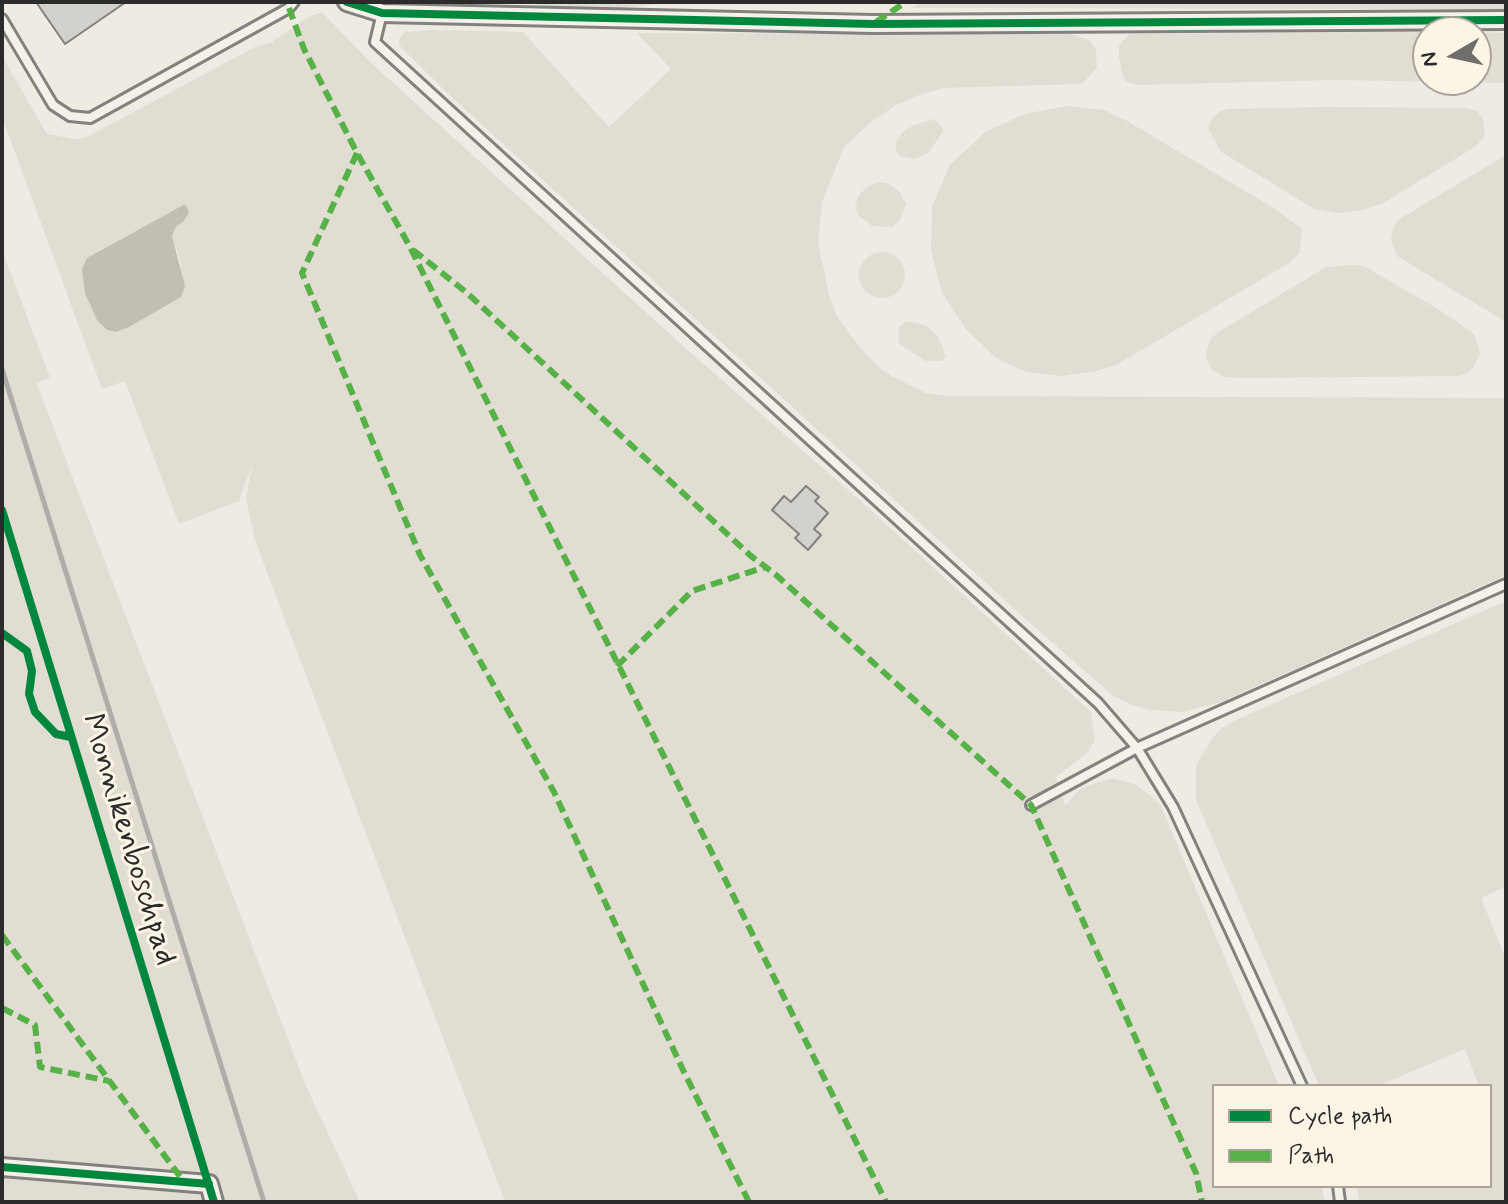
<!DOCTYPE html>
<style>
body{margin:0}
#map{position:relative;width:1508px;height:1204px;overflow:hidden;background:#efebe3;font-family:Mynerve,sans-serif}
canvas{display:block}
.frame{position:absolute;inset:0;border:4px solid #2b2b2b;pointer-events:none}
.legend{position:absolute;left:1212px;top:1084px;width:280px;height:104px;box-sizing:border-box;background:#fcf5e5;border:2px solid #a8a49b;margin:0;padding:10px 14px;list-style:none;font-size:24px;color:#2b2b2b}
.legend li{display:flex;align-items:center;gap:16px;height:40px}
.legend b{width:40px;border:2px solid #a8a49b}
.north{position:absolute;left:1412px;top:16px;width:80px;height:80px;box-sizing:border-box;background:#fcf5e5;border:2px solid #a8a49b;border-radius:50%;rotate:261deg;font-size:22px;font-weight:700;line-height:32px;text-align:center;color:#2b2b2b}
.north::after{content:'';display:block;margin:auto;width:28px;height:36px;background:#706e6b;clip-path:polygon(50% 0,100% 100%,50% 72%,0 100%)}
</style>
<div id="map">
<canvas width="1508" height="1204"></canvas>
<div class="frame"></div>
<ul class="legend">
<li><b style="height:10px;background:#00873e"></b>Cycle path</li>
<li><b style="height:10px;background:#56b246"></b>Path</li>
</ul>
<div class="north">N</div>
</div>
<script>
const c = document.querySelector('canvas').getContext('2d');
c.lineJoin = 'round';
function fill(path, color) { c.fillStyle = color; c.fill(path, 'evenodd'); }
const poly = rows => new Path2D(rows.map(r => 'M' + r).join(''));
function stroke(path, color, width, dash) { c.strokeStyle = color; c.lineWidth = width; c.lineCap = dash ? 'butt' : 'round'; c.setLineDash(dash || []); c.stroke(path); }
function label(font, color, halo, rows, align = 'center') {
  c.font = font + ' Mynerve,sans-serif'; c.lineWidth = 6; c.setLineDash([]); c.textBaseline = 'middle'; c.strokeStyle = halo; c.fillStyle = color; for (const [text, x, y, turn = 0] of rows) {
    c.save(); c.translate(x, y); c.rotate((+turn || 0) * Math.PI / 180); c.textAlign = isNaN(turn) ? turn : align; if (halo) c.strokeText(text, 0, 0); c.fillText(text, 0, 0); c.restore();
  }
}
const built = poly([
 [2,250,50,378,34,384,2,299],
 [2,331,277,1202,240,1202,2,439]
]);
const green = poly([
 [535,2,672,2,610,10,539,8],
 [922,2,1506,2,1506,9,912,8],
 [322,12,369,61,682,345,864,504,1091,712,1095,740,1088,752,1056,777,1065,806,1081,788,1112,778,1137,785,1160,804,1279,1086,1214,1086,1214,1186,1321,1186,1325,1202,505,1202,264,564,254,537,246,498,252,465,239,501,179,524,125,381,102,389,2,117,2,56,47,134,75,139,87,137,255,47,272,42,310,16],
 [185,204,184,221,176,227,172,236,182,267,99,251],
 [430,30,523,32,609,127,671,69,637,33,1071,34,1089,40,1096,49,1097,68,1082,84,943,88,916,96,894,106,870,123,844,147,822,202,818,243,830,299,837,316,857,344,880,368,891,376,926,393,950,396,1506,398,1506,575,1221,702,1182,712,1149,710,1132,705,1112,695,1020,614,446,92,399,45,399,39,405,32],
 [1399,32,1451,32,1428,32,1428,80,1476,80,1476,32,1506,33,1506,83,1335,80,1136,85,1126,81,1122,75,1119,56,1119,45,1130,34],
 [1067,106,1104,110,1127,121,1274,208,1302,229,1300,252,1291,262,1116,365,1097,371,1061,376,1026,372,996,358,966,329,942,293,931,251,932,207,949,166,985,132,1025,114],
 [1325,107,1466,108,1477,111,1483,119,1485,136,1476,146,1382,204,1362,210,1340,213,1314,209,1220,151,1208,128,1212,118,1220,111,1230,109],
 [934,119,944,130,928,153,914,159,900,156,896,150,896,142,902,133,912,126],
 [1506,155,1506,322,1397,256,1391,240,1393,227,1398,220],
 [878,182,887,183,899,191,906,204,900,220,892,227,872,226,858,215,855,206,859,195,867,187],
 '859 275a23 23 0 1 1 46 0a23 23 0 1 1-46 0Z',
 [1352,265,1364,266,1438,309,1474,334,1480,353,1474,366,1467,374,1458,376,1241,378,1224,377,1212,370,1206,358,1207,349,1211,338,1220,331,1326,267],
 [2,293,306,1086,360,1202,277,1202,2,331],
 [906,321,925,325,937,335,946,356,942,361,926,361,899,344,898,328],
 [2,439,38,552,240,1202,2,1202],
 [1506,601,1506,886,1481,898,1506,959,1506,1202,1359,1202,1357,1186,1490,1186,1490,1086,1479,1086,1465,1049,1378,1086,1319,1086,1196,800,1196,766,1212,738,1222,728,1236,720]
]);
const water = poly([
 [185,204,189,212,184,221,176,227,172,236,185,286,181,297,129,327,116,332,107,330,97,320,85,293,82,269,87,258]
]);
const building = poly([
 [36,2,126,2,65,44,36,2],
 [806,486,819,497,815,501,828,513,814,529,821,535,808,550,795,538,799,534,772,510,784,496,791,502,806,486]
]);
const lane = poly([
 [382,13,375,42,1098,703,1137,748,1173,807,1302,1086],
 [2,19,53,105,70,116,90,118,289,8,294,2],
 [1031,805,1137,748,1506,584],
 [1338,1186,1340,1202]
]);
const street = poly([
 [347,2,382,13,873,24,1506,20],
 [2,1167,209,1184,214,1202]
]);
const rail = poly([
 [2,369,264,1202]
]);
const quiet = poly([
 [289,8,304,49,357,153,409,245,886,1202],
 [876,22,906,2],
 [357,153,302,273,420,555,554,792,683,1070,749,1202],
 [413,250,466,292,751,556,775,574,1031,805,1196,1173,1202,1202],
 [617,666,692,591,765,567],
 [2,935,184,1182],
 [2,1008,35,1025,40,1067,109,1081]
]);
const cycleway = poly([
 [347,2,382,13,873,24,1506,20],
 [2,510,214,1202],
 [2,633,27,651,32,671,29,694,35,712,56,734,71,737],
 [2,1167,209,1184]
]);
const streetNames = [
 ["Monnikenboschpad",127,840,73]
];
fill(built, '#e2ddd2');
fill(green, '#e1ddd2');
fill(water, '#c2beb4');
fill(building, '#d3d1cb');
stroke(building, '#83817e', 2);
stroke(lane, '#83817e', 14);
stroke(street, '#83817e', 22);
stroke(lane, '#f4f1eb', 8);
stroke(street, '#f4f1eb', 16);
stroke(rail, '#afada9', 5);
stroke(quiet, '#56b246', 6, [12, 6]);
stroke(cycleway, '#00873e', 8);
label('32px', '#2b2b2b', '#fcf5e5', streetNames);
</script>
